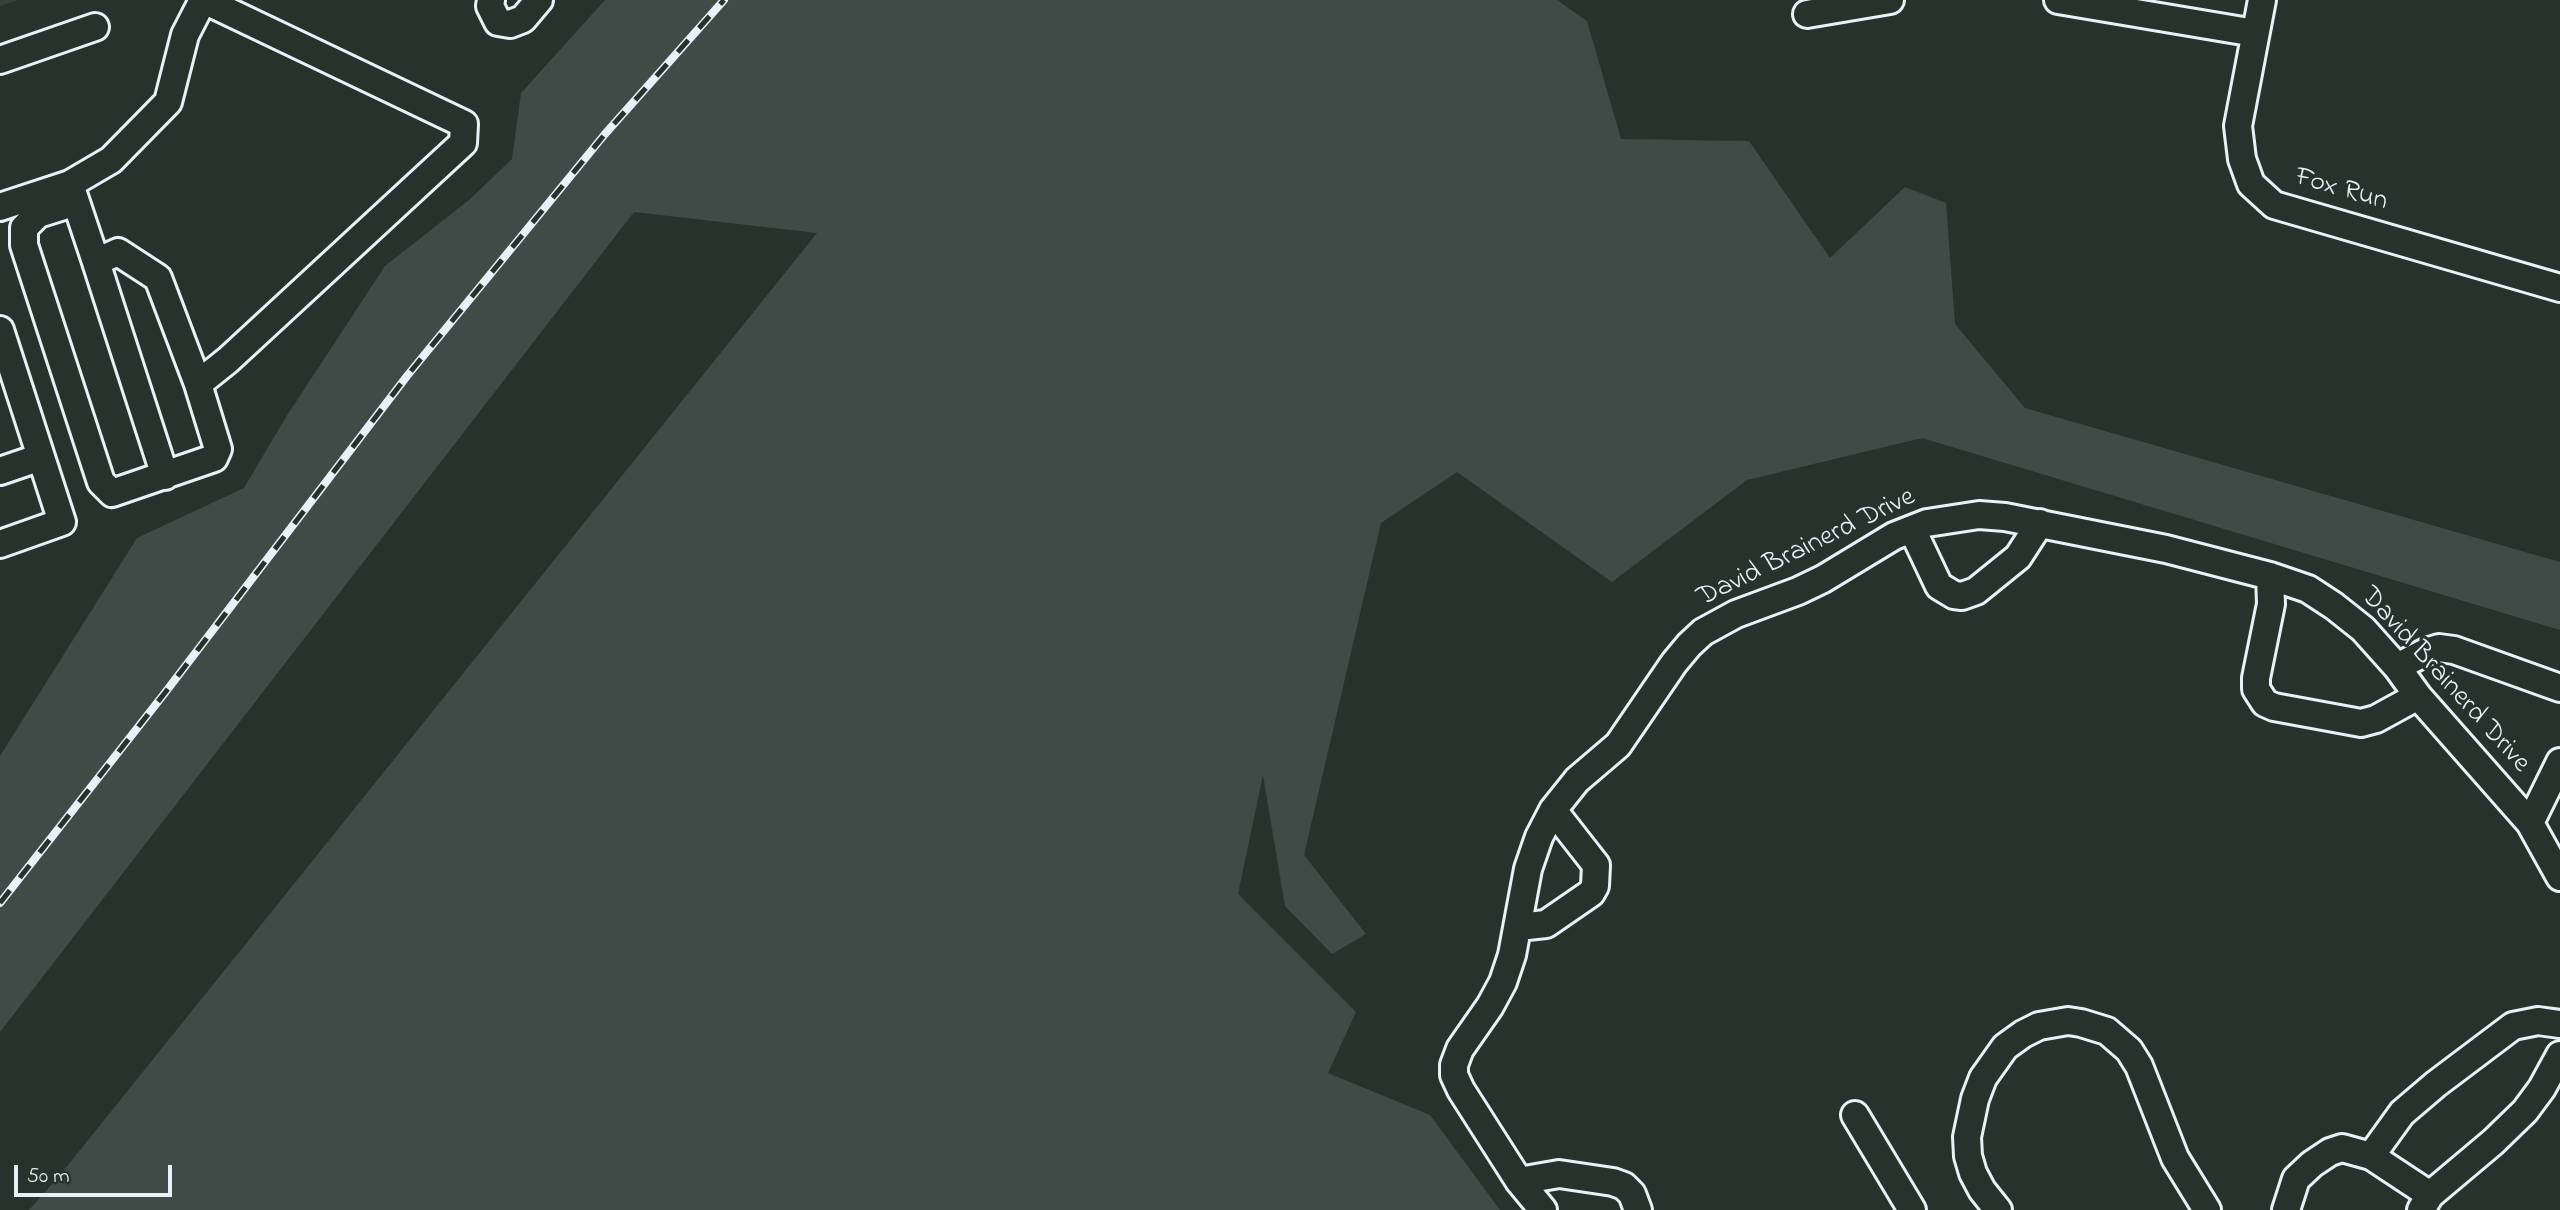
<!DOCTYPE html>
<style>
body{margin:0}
#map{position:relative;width:2560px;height:1210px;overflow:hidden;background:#26332d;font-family:"Indie Flower",sans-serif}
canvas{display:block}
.scale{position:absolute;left:14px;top:1165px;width:158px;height:32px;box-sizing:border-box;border:4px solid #e8f1f8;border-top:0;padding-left:9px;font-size:21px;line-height:24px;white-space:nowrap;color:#e8f1f8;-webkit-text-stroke:5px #26332d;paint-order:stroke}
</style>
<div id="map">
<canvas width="2560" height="1210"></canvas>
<div class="scale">50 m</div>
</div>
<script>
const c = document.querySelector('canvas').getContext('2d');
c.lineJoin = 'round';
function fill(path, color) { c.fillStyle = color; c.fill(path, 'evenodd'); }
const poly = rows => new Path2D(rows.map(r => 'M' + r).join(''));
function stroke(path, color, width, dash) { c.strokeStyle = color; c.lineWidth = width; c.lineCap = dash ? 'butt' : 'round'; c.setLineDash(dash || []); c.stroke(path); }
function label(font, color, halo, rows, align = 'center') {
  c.font = font + ' "Indie Flower",sans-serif'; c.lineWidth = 6; c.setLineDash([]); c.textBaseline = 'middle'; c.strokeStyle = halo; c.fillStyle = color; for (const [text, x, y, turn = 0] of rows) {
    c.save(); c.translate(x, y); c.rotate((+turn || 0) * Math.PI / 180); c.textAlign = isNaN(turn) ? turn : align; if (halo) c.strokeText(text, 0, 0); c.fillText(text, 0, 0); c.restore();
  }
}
const green = poly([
 [605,0,1557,0,1587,21,1621,139,1749,141,1830,258,1905,187,1946,203,1955,324,2025,408,2560,562,2560,630,1922,438,1747,480,1612,582,1457,472,1381,523,1304,855,1366,934,1332,954,1285,906,1263,775,1238,894,1356,1012,1328,1073,1430,1115,1500,1210,29,1210,60,1175,817,233,634,212,0,1032,0,756,137,538,244,488,286,417,385,266,469,200,512,159,521,93]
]);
const minor = poly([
 [491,0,490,6,498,22,510,24,523,19,539,0],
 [2058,0,2255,33],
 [2262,0,2238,126,2242,159,2251,184,2274,205,2560,288],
 [1807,14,1890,0],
 [0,60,95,27],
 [70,184,96,262,118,252,158,278,198,384,228,360,463,143,464,124,204,0],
 [76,202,38,214,24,228,24,245,101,482,112,493,214,458,218,449,198,384],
 [0,207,70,184,111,160,168,102,185,35,203,0],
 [96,262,165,476],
 [0,330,62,522,0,544],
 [0,471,41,457],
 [1912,529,1939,586,1954,595,1962,596,1976,591,2018,557,2040,523],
 [2270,576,2271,604,2256,678,2256,689,2265,703,2274,707,2361,723,2376,719,2418,696],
 [2397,667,2426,652,2439,648,2454,650,2560,688],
 [2530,823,2560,762],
 [1518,927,1546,924,1591,893,1595,886,1596,865,1553,810],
 [1855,1115,1912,1210],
 [2371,1156,2402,1113,2436,1084,2513,1026,2538,1021,2560,1024],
 [1519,1181,1559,1174,1613,1182,1624,1186,1632,1194,1638,1210],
 [1543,1210,1519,1181,1461,1090,1454,1075,1454,1065,1460,1049,1490,1006,1503,982,1512,955,1528,869,1539,837,1553,810,1577,780,1618,745,1674,663,1689,645,1703,632,1736,614,1798,591,1823,579,1894,536,1927,523,1979,515,2005,517,2166,549,2270,576,2308,589,2334,606,2363,629,2397,667,2418,696,2530,823,2560,877],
 [1998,1210,1982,1190,1973,1173,1968,1156,1967,1137,1975,1099,1983,1078,2005,1047,2023,1034,2039,1026,2068,1021,2081,1023,2107,1031,2129,1050,2139,1066,2175,1158,2207,1210],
 [2286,1210,2296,1179,2312,1164,2330,1152,2342,1148,2371,1156,2430,1195],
 [2421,1210,2430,1195,2493,1142,2525,1111,2542,1088,2560,1055]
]);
const rail = poly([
 [0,903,164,694,407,376,605,134,724,0]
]);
const shadedWall = poly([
 [0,0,18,0,0,6]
]);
const streetNames = [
 ["Fox Run",2341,191,16],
 ["David Brainerd Drive",1807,549,-26],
 ["David Brainerd Drive",2444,681,48]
];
fill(green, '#3e4b47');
stroke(minor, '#e8f1f8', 32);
stroke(minor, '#26332d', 26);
stroke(rail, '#e8f1f8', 8);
stroke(rail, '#26332d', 5, [16]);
fill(shadedWall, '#38403e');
label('28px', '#e8f1f8', '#26332d', streetNames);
</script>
